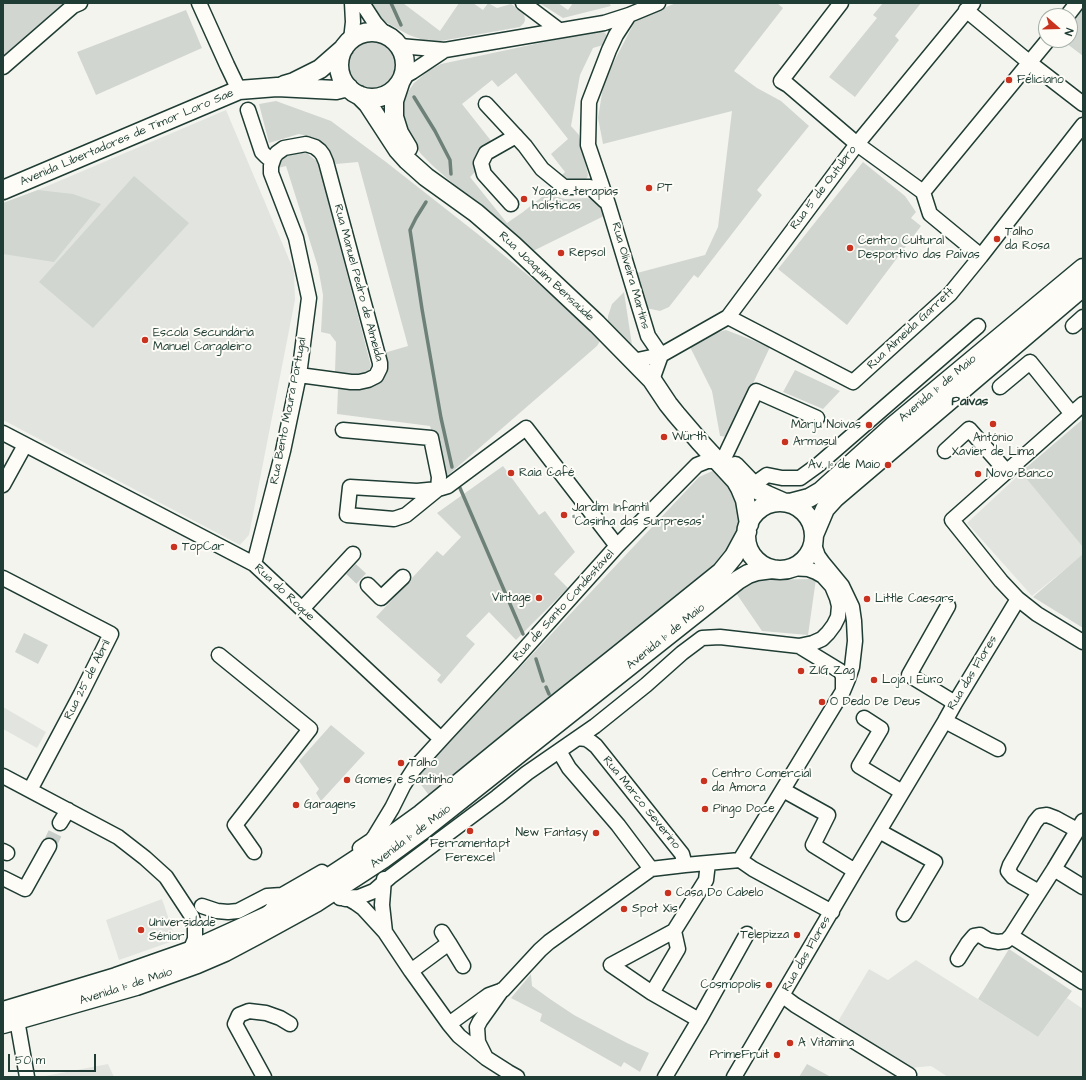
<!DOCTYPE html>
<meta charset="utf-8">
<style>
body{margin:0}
#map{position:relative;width:1086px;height:1080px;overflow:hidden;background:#f4f4ef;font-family:"Architects Daughter",sans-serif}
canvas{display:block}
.frame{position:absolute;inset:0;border:4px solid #1f3d34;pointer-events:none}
.north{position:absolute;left:1038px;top:8px;width:40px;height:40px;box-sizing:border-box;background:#fdfcf7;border:1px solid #a4b0a9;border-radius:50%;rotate:110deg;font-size:11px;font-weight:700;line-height:16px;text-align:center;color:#1f3d34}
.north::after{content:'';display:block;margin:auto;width:14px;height:18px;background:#c8321e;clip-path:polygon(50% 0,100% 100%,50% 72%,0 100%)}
.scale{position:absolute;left:8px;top:1054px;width:88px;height:18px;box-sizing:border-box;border:2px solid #1f3d34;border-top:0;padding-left:5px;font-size:12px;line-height:14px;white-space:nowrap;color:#1f3d34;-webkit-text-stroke:3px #fdfcf7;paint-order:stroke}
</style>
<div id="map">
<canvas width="1086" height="1080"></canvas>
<div class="frame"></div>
<div class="north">N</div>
<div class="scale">50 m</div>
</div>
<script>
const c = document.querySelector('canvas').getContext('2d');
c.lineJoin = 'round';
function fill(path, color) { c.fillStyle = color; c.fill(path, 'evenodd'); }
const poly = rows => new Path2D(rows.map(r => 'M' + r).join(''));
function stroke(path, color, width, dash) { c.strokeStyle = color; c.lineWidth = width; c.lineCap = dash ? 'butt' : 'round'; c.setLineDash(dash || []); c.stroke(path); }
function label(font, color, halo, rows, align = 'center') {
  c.font = font + ' "Architects Daughter",sans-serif'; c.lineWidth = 4; c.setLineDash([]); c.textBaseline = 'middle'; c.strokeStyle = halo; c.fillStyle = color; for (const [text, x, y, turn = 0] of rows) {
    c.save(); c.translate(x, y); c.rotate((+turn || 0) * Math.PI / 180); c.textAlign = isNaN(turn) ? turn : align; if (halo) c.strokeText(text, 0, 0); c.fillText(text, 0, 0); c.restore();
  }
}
const built = poly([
 [226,110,294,271,295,300,249,535,240,545,3,420,3,203,38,190],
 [1022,472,1083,544,1083,555,1032,596,967,523],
 [3,707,46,732,37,748,3,729],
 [162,899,176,940,119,960,106,920],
 [916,960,1038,1037,1067,998,1083,1009,1083,1077,948,1077,931,1066,910,1068,837,1023,869,969,888,980],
 [108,1064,114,1077,40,1077]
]);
const green = poly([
 [3,3,67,3,3,61],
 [371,3,403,3,440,31,459,3,473,3,483,10,488,3,497,8,511,4,524,13,525,20,524,23,520,27,435,42,426,41,409,35,380,19,374,11],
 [542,3,558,3,568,10,573,3,609,3,611,6,563,18,541,4],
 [676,3,777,3,783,8,734,71,757,88,781,101,809,126,757,190,762,195,698,278,694,275,669,307,660,311,646,308,637,273,705,255,718,227,732,111,603,144,598,118,603,87,607,75,634,23,640,18],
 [883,3,921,3,895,36,899,40,855,97,829,77,877,18,873,15],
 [1083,3,1083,56,1062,40,1070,40,1070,16],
 [186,10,202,48,96,95,77,52],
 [601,30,606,34,607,39,603,45,593,48,580,75,571,126,579,135,588,175,587,178,584,180,568,181,560,177,565,172,551,154,568,139,516,73,498,87,492,80,462,104,492,142,478,154,475,159,474,163,476,171,470,177,507,223,523,212,548,192,555,196,565,199,587,198,595,200,600,206,604,216,531,252,433,166,421,154,409,135,404,121,401,109,406,95,414,83,428,71,441,64],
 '346 66a26 26 0 1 1 52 0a26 26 0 1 1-52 0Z',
 [276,101,331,121,386,162,479,235,546,290,600,341,597,346,447,476,430,426,337,414,338,388,368,387,378,383,387,371,384,353,408,346,358,162,336,164,323,145,314,138,299,134,269,143,259,104],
 [304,151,318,162,371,366,366,375,350,376,335,372,336,342,330,334,321,332,323,295,318,267,286,166,278,168,283,155],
 [863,162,905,196,916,212,911,218,921,226,847,325,778,269],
 [134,176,189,223,93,328,39,282],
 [38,190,73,194,101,204,54,262,3,254,3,203],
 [624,292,632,345,608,323,608,316,612,304],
 [726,330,770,347,728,437,720,436,712,391,690,347,711,334],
 [795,370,840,391,823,409,783,392],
 [1083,419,1083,547,1021,472],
 [503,466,539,515,545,511,575,552,554,574,568,588,516,640,489,612,466,636,475,644,441,684,437,680,441,675,376,617,437,551,443,556,461,537,437,513],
 [717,469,736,491,739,518,735,538,721,562,431,798,416,778,699,477],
 [1083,554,1083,628,1033,597],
 [816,579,808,635,762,631,736,593,751,580],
 [24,633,48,645,38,664,15,652],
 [331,725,365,753,321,801,316,793,319,789,299,761],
 [1009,949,1072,991,1038,1037,978,999],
 [531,974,532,986,550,999,574,1015,627,1043,649,1053,640,1072,624,1062,621,1067,540,1021,542,1014,511,998],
 [807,1064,831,1077,799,1077]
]);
const stream = poly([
 [391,3,401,25],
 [414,97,435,131,450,160,451,174],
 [426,202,416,218,410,230,422,309,441,418,452,467],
 [460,488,523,634],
 [536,659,543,681],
 [546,687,549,694]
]);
const minorTunnel = poly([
 [351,569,368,585],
 [49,846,60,823]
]);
const minor = poly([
 [199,3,227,65,239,90],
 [362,3,375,23,385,34],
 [523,3,559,30],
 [841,3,781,81,788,85,857,144,923,192,930,214,981,256],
 [966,10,1030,63,1083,104],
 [629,15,616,35,609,50,589,102,588,145,608,204,648,336,661,355],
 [1067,16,1077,3],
 [351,40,353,22,352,3],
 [400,46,445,50,604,23,629,15,658,3],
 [3,67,73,6,80,3],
 [403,77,412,72,445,50],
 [486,104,525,146,542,169,564,187,590,187,605,201],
 [248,110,262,152,266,156,272,161],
 [923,192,1048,40],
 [511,204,484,174,481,163,486,153,516,136],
 [728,317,853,382,950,294,981,256,1083,125],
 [1073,326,1083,317],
 [633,361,661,355,728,317,857,144,973,3],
 [652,380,661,355],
 [1000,387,1030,362,1072,414],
 [1083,404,952,520,1001,581,1018,599,1037,614,1083,642],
 [343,430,431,438,439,477,438,489,417,491,350,487,347,515,394,519,406,515,438,489,448,486,526,428,617,546],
 [3,433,254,564,441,739],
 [945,451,969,429,1007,472],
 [725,456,756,391,817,418],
 [3,485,25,445],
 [753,485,767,475,782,478,800,478,818,465,978,326],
 [254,564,283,451,299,375,309,298,296,238,271,173,271,166,274,157,277,153,284,148,306,144,315,147,320,151,323,155,326,162,380,363,380,368,376,376,368,380,359,382,351,382,299,375],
 [3,578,111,634,81,694,30,790],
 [368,585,381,598,403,577],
 [948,606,909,675,955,703],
 [302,609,353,554],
 [799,646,840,671,843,676,843,690],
 [219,655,310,729,235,825,254,852],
 [864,718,881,729,859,766,902,792],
 [945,721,998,749],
 [559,751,569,768,618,825,651,869,685,865,682,854,596,746,591,742,586,739,578,738],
 [3,776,118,837,145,858,166,877,191,915,195,926,195,939,190,951],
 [783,790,828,815,813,845,855,871],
 [60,823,68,810],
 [879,831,935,862,904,914],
 [360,848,372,840,375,836,392,808,403,786,414,769,446,734,512,663,617,546,697,465,707,461,718,461],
 [3,851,7,853],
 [740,860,843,691,848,679,852,667,855,641,854,621,852,607,842,586,823,563,818,556,813,542],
 [740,860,753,869,832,912],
 [685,865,740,860],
 [1054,869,1083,887],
 [3,878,25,889,49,846],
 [384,879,382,905,385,932],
 [1039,892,1013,877,1008,871,1010,865,1035,822,1040,816,1047,815,1055,818,1077,830],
 [340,898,359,897,374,891,390,877,497,797,527,773,595,726,646,685,682,653,702,638,720,637,799,646,813,643,822,639,828,633,834,625,838,617,839,606,837,598,832,586,823,576,816,572,808,569,789,568],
 [345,899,349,899,356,903,363,908,385,932,411,971,449,1024,459,1036,486,1058,508,1072,517,1077],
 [202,906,217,911,228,912,238,911,267,896,282,895],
 [270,912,282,895,322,872],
 [1011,936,1083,982],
 [449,943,463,966],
 [958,959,968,943,974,936,980,935,988,940,998,942,1006,941,1011,936,1054,869,1083,821],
 [411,971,449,943,442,932],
 [652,993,678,949,674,931],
 [783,996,795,1005,909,1075,907,1077],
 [17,1020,27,1077],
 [699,1020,747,934],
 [449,1024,482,1000,489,995,503,990,540,950,549,942,651,869],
 [485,1056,478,1042,477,1027,480,1021,502,990],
 [264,1077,235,1024,239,1015,249,1011,266,1013,280,1018,290,1024],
 [665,1077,699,1020,652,993,611,965,674,931,706,880,708,863],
 [734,1077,855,871,945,721,955,703,1018,599]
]);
const major = poly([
 '339 65a33 33 0 1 1 66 0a33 33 0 1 1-66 0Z',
 [400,83,394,101,394,117,399,133,408,148],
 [284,85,294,82,320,69,344,48],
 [359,95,368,104,398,150,407,160,426,177,476,213,513,245,597,324,652,380,668,404,676,414,700,442,736,481,740,488,745,500,749,524],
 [3,190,239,90,277,87,336,90,348,87],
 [735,466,759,491,767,495,783,502],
 '746 536a34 34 0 1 1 68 0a34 34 0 1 1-68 0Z',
 [790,503,809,498,821,491,893,426,1083,268],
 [814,535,825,509,835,498,1083,287],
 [3,1011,116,977,190,951,267,916,311,889,378,845,421,814,525,729,618,655,721,572,734,556,747,532],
 [3,1024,136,986,197,964,225,952,257,935,317,902,383,859,424,829,738,580,748,574,757,571,772,569]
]);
const markers = [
 [1009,80,4,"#c8321e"],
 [649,188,4,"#c8321e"],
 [524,199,4,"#c8321e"],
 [997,239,4,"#c8321e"],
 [850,248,4,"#c8321e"],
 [561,253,4,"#c8321e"],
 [145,340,4,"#c8321e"],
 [993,424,4,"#c8321e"],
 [869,425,4,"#c8321e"],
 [664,437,4,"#c8321e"],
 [785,442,4,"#c8321e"],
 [888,465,4,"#c8321e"],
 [511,473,4,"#c8321e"],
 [978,474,4,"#c8321e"],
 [564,515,4,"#c8321e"],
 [174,547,4,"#c8321e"],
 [539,598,4,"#c8321e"],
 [867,599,4,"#c8321e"],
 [801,671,4,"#c8321e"],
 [874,680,4,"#c8321e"],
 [822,702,4,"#c8321e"],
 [401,763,4,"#c8321e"],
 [347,780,4,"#c8321e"],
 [704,781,4,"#c8321e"],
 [296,805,4,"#c8321e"],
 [705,809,4,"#c8321e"],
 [470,831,4,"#c8321e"],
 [596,833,4,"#c8321e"],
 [668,893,4,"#c8321e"],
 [624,909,4,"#c8321e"],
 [141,930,4,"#c8321e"],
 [797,935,4,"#c8321e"],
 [769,985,4,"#c8321e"],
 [790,1043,4,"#c8321e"],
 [777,1055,4,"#c8321e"]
];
const poiNames = [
 ["Feliciano",1017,80],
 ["PT",657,188],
 ["Yoga e terapias",532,192],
 ["holisticas",532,206],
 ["Talho",1005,232],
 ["da Rosa",1005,246],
 ["Centro Cultural",858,241],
 ["Desportivo das Paivas",858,255],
 ["Repsol",569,253],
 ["Escola Secundária",153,333],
 ["Manuel Cargaleiro",153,347],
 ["Marju Noivas",861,425,"right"],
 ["Würth",672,437],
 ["António",993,438,"center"],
 ["Xavier de Lima",993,452,"center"],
 ["Armasul",793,442],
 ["Av. 1º de Maio",880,465,"right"],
 ["Raia Café",519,473],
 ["Novo Banco",986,474],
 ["Jardim Infantil",572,508],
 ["\"Casinha das Surpresas\"",572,522],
 ["TopCar",182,547],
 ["Vintage",531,598,"right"],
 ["Little Caesars",875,599],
 ["ZIG Zag",809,671],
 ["Loja 1 Euro",882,680],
 ["O Dedo De Deus",830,702],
 ["Talho",409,763],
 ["Centro Comercial",712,774],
 ["da Amora",712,788],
 ["Gomes e Santinho",355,780],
 ["Garagens",304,805],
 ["Pingo Doce",713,809],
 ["New Fantasy",588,833,"right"],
 ["Ferramenta.pt",470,844,"center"],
 ["Ferexcel",470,858,"center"],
 ["Casa Do Cabelo",676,893],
 ["Spot Xis",632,909],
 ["Universidade",149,923],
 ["Sénior",149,937],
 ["Telepizza",789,935,"right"],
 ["Cosmopolis",761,985,"right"],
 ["A Vitamina",798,1043],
 ["PrimeFruit",769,1055,"right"]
];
const streetNames = [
 ["Avenida Libertadores de Timor Loro Sae",127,138,-23],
 ["Rua 5 de Outubro",824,188,-53],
 ["Rua Oliveira Martins",630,276,74],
 ["Rua Joaquim Bensaúde",546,277,43],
 ["Rua Manuel Pedro de Almeida",358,283,75],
 ["Rua Almeida Garrett",911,329,-43],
 ["Avenida 1º de Maio",938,389,-40],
 ["Rua Bento Moura Portugal",289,411,-79],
 ["Rua do Roque",284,593,43],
 ["Rua de Santo Condestável",564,606,-48],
 ["Avenida 1º de Maio",666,637,-39],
 ["Rua das Flores",973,673,-59],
 ["Rua 25 de Abril",88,680,-63],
 ["Rua Marco Severino",641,803,51],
 ["Avenida 1º de Maio",411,837,-37],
 ["Rua das Flores",807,954,-60],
 ["Avenida 1º de Maio",126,987,-18]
];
const neighbourhoodNames = [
 ["Paivas",970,402]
];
fill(built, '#e2e5df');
fill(green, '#d1d6d1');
stroke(stream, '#6e8179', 3.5);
stroke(minorTunnel, '#c9cfca', 14, [14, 7]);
stroke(minor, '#1f3d34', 17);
stroke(major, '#1f3d34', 21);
stroke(minor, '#fdfcf7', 14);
stroke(major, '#fdfcf7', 18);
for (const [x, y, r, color] of markers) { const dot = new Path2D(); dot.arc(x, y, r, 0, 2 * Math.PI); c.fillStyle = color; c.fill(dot); stroke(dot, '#fdfcf7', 1.5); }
label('12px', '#1f3d34', '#fdfcf7', poiNames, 'left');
label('12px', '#1f3d34', '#fdfcf7', streetNames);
label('bold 13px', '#1f3d34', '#fdfcf7', neighbourhoodNames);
</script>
